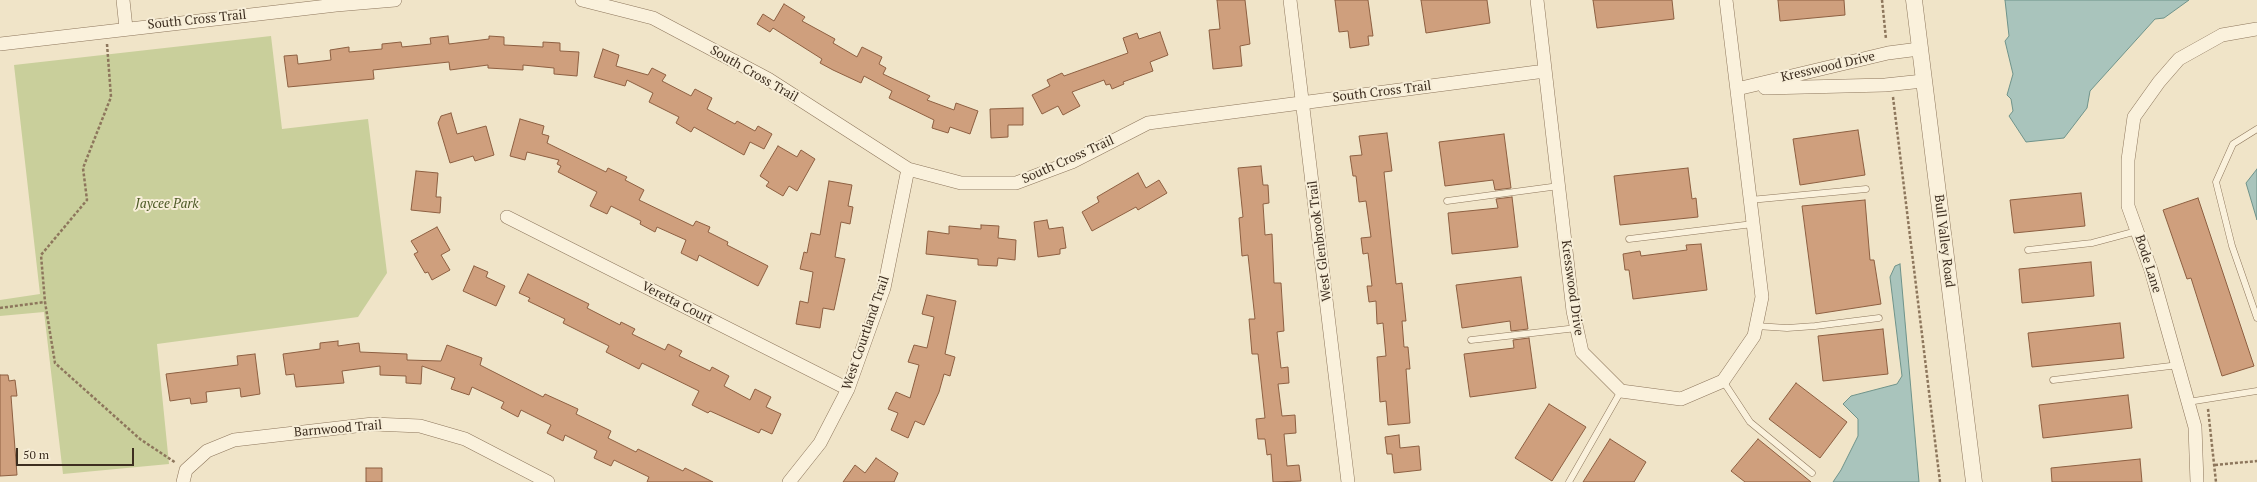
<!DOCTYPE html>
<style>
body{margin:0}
#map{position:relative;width:2257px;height:482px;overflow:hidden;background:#f0e4c8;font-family:"PT Serif",serif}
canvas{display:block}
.scale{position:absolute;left:16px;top:448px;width:118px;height:18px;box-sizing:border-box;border:2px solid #3d2e20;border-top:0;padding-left:5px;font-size:12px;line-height:14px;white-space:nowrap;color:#3d2e20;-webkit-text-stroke:3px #f7eed8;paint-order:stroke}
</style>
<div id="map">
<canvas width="2257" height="482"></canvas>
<div class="scale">50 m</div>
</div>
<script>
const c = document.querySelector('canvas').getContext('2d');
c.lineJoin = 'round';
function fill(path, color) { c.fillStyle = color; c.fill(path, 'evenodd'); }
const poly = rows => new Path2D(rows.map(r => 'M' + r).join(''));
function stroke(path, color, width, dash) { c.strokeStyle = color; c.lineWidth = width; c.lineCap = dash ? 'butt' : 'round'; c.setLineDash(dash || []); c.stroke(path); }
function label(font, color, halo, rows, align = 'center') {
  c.font = font + ' "PT Serif",serif'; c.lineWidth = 4; c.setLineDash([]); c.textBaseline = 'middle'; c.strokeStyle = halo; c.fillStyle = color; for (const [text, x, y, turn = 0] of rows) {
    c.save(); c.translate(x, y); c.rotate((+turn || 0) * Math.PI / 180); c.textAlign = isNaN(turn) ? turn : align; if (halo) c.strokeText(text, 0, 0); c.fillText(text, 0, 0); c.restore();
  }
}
const green = poly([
 [271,36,282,129,368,119,387,273,358,317,157,344,169,464,63,474,44,312,0,316,0,300,40,294,14,65]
]);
const water = poly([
 [2005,0,2189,0,2164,18,2155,19,2090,91,2087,108,2064,138,2026,142,2009,116,2013,111,2011,99,2007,95,2013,74,2005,41,2009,36,2005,0],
 [2257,169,2257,220,2246,183,2257,169],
 [1900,264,1919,482,1833,482,1841,470,1858,436,1858,419,1843,404,1851,396,1897,384,1902,376,1890,277,1895,266,1900,264]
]);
const building = poly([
 [1217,0,1245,0,1250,44,1240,46,1242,66,1213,69,1209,30,1220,29,1217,0],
 [1335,0,1368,0,1373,36,1368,36,1369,45,1350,48,1348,31,1339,32,1335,0],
 [1421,0,1487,0,1490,23,1426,33,1421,0],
 [1593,0,1672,0,1674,19,1597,28,1593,0],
 [1778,0,1844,0,1845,15,1780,21,1778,0],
 [784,4,805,17,802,21,835,39,833,43,857,57,862,47,882,57,879,64,886,68,883,74,930,96,927,100,954,110,956,103,978,111,970,134,950,127,948,133,932,128,934,120,889,98,892,91,864,76,861,83,833,70,820,63,822,59,773,28,770,32,757,24,763,14,774,21,784,4],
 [1160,32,1168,55,1150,62,1153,71,1123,82,1124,84,1112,89,1110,84,1106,85,1104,80,1072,92,1080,106,1063,115,1058,106,1042,114,1032,95,1050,86,1047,80,1062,73,1064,76,1128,53,1123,38,1137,33,1139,39,1160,32],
 [448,36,449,44,489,39,489,36,504,37,504,45,543,47,543,42,560,43,560,51,579,52,577,76,554,74,554,68,523,65,523,70,488,68,488,65,450,70,449,62,373,70,374,79,288,87,284,56,297,55,298,64,331,60,330,50,349,47,349,52,382,49,382,44,401,42,402,47,431,44,430,38,448,36],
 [603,49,619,55,616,66,648,75,652,68,666,75,662,81,691,96,695,89,712,98,707,109,735,124,737,121,755,131,758,126,772,134,764,149,750,142,744,155,694,127,691,132,676,123,679,117,649,102,653,93,627,80,625,86,594,77,603,49],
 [1023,108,1023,125,1008,125,1008,137,991,138,990,109,1023,108],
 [451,113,457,134,486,126,494,155,475,161,473,156,450,163,438,123,441,116,451,113],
 [520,119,544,126,542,134,549,136,547,143,606,172,608,168,627,177,625,180,644,190,639,200,693,226,696,221,710,227,708,232,728,242,727,245,768,266,758,286,699,255,697,261,681,253,686,240,657,227,655,232,640,224,641,221,611,206,607,214,590,206,597,192,558,172,561,166,557,164,559,160,527,152,525,160,510,156,520,119],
 [1858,130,1865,175,1800,185,1793,139,1858,130],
 [1387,133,1392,171,1384,172,1396,284,1402,283,1406,321,1402,321,1404,347,1408,347,1410,369,1406,369,1410,423,1388,425,1386,401,1380,402,1377,357,1386,356,1383,323,1377,324,1376,301,1369,302,1367,286,1372,286,1368,253,1363,254,1361,238,1371,237,1366,201,1359,202,1356,176,1353,176,1350,156,1362,155,1359,136,1387,133],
 [1504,134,1511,188,1495,190,1493,180,1445,186,1439,142,1504,134],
 [778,146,797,157,801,150,815,159,797,191,789,186,783,196,766,186,769,182,760,176,778,146],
 [1261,166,1263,185,1268,185,1269,203,1263,204,1265,235,1272,234,1274,283,1281,283,1284,331,1277,332,1281,368,1288,367,1289,383,1278,384,1282,416,1295,415,1296,433,1284,434,1287,466,1299,465,1301,481,1273,482,1271,454,1267,455,1265,439,1258,439,1256,419,1265,418,1258,354,1252,354,1249,319,1255,319,1248,255,1242,256,1239,218,1243,217,1238,168,1261,166],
 [1688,168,1692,199,1696,198,1698,217,1620,225,1614,176,1688,168],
 [416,171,438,173,436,197,441,197,440,213,411,210,416,171],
 [1138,173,1146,188,1159,180,1167,193,1138,210,1136,207,1092,231,1082,212,1099,202,1097,197,1138,173],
 [829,181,852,185,848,206,853,207,850,224,841,222,835,257,845,259,834,310,823,308,820,328,796,324,800,301,808,303,813,272,800,269,804,252,807,253,811,233,820,235,829,181],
 [2081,193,2085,226,2014,233,2010,200,2081,193],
 [1512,197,1518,247,1452,254,1448,213,1498,208,1496,199,1512,197],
 [2198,198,2254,366,2222,376,2191,278,2187,279,2163,210,2198,198],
 [1865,200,1870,260,1874,260,1881,304,1816,314,1802,206,1865,200],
 [1047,220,1049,229,1063,227,1066,248,1060,249,1060,254,1038,257,1034,222,1047,220],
 [981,225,999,226,998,238,1016,240,1015,260,998,258,997,266,978,265,978,259,926,254,928,231,949,234,949,226,981,229,981,225],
 [437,227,450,250,441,255,450,270,432,280,428,272,425,273,414,254,418,252,411,241,437,227],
 [1701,244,1707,290,1633,299,1629,270,1625,270,1623,254,1640,251,1641,256,1687,250,1686,245,1701,244],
 [2091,262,2094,296,2022,303,2019,269,2091,262],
 [474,266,488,272,486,277,505,286,496,306,463,291,474,266],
 [528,274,589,304,587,308,620,325,621,322,635,329,632,334,665,350,668,344,682,351,679,356,710,371,712,367,729,376,724,386,750,400,755,389,771,397,766,407,781,414,772,434,761,429,759,433,710,411,708,413,692,405,699,391,642,363,639,369,606,352,609,346,563,323,565,319,528,301,530,298,519,293,528,274],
 [1521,277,1528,329,1511,331,1510,321,1462,328,1456,285,1521,277],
 [927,295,956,301,945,354,955,357,950,376,944,374,939,392,924,425,915,421,908,438,891,430,898,413,888,409,896,392,910,398,919,365,908,362,914,345,927,348,934,317,922,314,927,295],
 [2120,323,2124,358,2032,367,2028,333,2120,323],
 [1883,329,1888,374,1823,381,1818,336,1883,329],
 [1529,338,1536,388,1470,397,1464,354,1514,348,1513,340,1529,338],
 [338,341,338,346,359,343,360,352,407,354,407,360,441,361,447,345,482,358,480,365,543,397,545,394,578,409,576,414,611,431,608,438,636,452,638,449,683,471,685,468,713,482,647,482,649,477,614,460,611,466,594,458,597,451,565,435,563,441,547,433,551,425,521,410,518,417,501,408,504,402,472,387,469,395,451,389,455,378,422,366,421,384,406,383,406,376,380,375,380,366,342,371,344,383,296,387,294,374,286,375,283,354,320,349,320,343,338,341],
 [255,354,260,394,241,397,240,388,206,392,207,402,191,404,190,398,170,401,166,374,238,365,237,356,255,354],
 [0,375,8,375,9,381,15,380,17,396,11,396,17,475,0,476,0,375],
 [1796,383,1847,422,1820,458,1769,419,1796,383],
 [2128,395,2132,428,2043,438,2039,405,2128,395],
 [1549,404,1586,427,1552,481,1515,458,1549,404],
 [1399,435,1400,448,1419,446,1421,470,1394,473,1392,454,1387,454,1385,437,1399,435],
 [1610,439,1646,462,1634,482,1583,482,1610,439],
 [1758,439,1811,482,1745,482,1731,471,1758,439],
 [876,458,898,473,894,482,843,482,855,465,865,473,876,458],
 [2140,459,2142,482,2052,482,2051,468,2140,459],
 [366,468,382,468,382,482,366,482,366,468]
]);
const path = poly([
 [1882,0,1886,39],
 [107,44,111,97,83,168,87,200,41,255,45,302,55,363,140,439,176,463],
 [1893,97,1940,482],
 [0,308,45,302],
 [2208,409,2216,482],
 [2215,465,2257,461]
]);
const service = poly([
 [2257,129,2233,144,2216,182,2232,246,2257,318],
 [1750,200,1866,189],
 [1447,201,1559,186],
 [1629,239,1753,224],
 [2028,250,2092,243,2137,231],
 [1756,326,1787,328,1815,326,1879,318],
 [1471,340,1577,328],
 [2053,380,2179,365],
 [1723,381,1750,422,1812,473],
 [2188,402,2257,391],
 [1569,482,1621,391]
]);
const minor = poly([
 [123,0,126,28],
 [582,0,653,18,768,79,908,169,961,183,1016,183,1072,162,1148,123,1545,71],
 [1290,0,1348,482],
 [1537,0,1573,311,1582,352,1621,391,1681,399,1723,381,1754,336,1762,297,1726,0],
 [0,44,336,5,395,0],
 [1765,88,1885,85,1923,81],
 [1737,89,1888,53,1919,49],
 [507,217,848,389],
 [183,482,186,470,207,451,234,440,373,424,420,426,465,439,548,482],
 [789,482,820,443,848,389,884,288,908,169],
 [2197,482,2195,427,2151,270,2128,206,2128,160,2134,117,2159,82,2179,59,2222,35,2257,29]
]);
const tertiary = poly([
 [1914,0,1974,482]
]);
const streetNames = [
 ["South Cross Trail",197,20,-6],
 ["Kresswood Drive",1828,67,-13],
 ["South Cross Trail",754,74,30],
 ["South Cross Trail",1382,92,-7],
 ["South Cross Trail",1068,160,-24],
 ["West Glenbrook Trail",1320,241,-97],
 ["Bull Valley Road",1944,241,83],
 ["Bode Lane",2148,264,72],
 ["Kresswood Drive",1572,288,82],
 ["Veretta Court",677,303,27],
 ["West Courtland Trail",866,333,-71],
 ["Barnwood Trail",338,429,-5]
];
const parkNames = [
 ["Jaycee Park",167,204]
];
fill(green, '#c9cf9b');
fill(water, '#a9c4bc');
stroke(water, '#6f938a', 1);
fill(building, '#cf9f7d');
stroke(building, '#8d5f41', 1);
stroke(service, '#8d765c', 7);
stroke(minor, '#8d765c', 14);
stroke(tertiary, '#8d765c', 17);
stroke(path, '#8d765c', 2.5, [3, 2]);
stroke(service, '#faf1dc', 6);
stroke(minor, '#faf1dc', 13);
stroke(tertiary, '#faf1dc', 16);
label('13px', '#3d2e20', '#f7eed8', streetNames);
label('italic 13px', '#4d5a26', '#f7eed8', parkNames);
</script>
